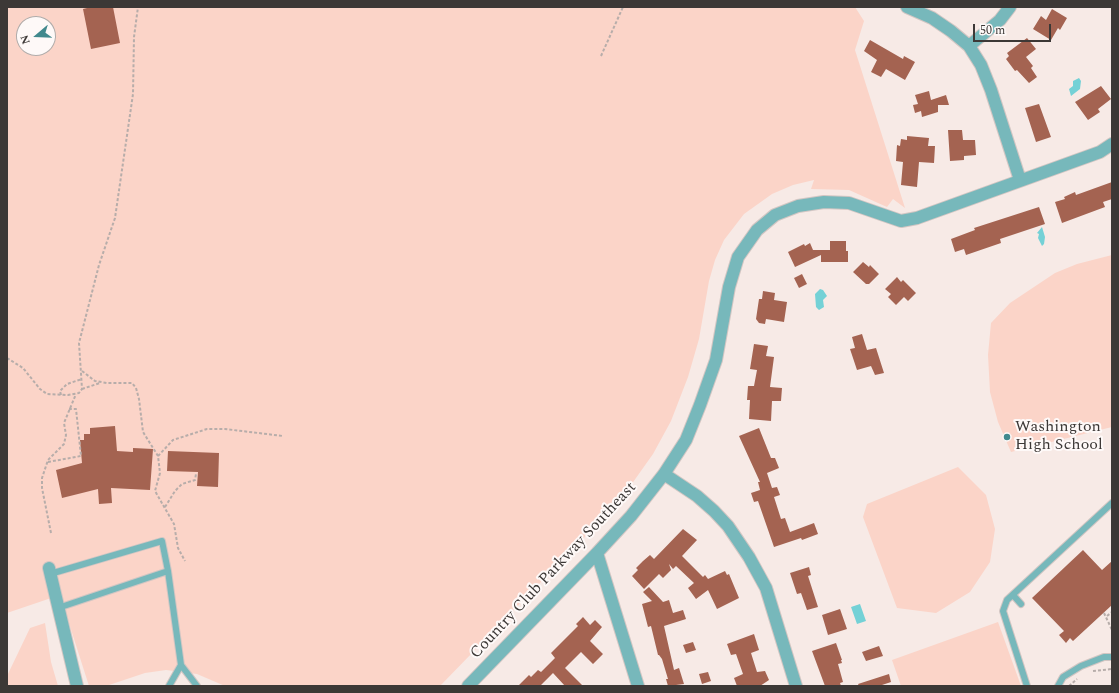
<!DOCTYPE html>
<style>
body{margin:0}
#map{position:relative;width:1119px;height:693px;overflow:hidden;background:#f7eae6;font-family:Spectral,serif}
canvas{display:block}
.frame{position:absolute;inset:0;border:8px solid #3c3836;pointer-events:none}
.north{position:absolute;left:16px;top:16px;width:40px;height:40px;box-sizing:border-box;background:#fef9f8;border:1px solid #b0acaa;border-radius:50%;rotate:251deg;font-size:11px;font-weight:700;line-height:16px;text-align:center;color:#3c3836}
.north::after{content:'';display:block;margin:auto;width:14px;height:18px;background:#41898d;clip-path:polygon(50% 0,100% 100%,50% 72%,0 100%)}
.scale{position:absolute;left:973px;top:24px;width:78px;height:18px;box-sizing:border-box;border:2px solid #3c3836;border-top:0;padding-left:5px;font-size:12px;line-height:14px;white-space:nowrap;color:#3c3836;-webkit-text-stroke:3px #fef9f8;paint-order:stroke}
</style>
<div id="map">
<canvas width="1119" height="693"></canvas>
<div class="frame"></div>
<div class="north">N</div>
<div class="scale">50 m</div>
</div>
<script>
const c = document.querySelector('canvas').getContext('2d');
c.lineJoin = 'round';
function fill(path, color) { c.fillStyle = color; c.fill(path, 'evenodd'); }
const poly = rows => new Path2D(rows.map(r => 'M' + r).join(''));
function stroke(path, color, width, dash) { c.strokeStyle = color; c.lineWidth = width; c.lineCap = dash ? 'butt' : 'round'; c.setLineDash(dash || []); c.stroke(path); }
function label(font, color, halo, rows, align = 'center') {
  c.font = font + ' Spectral,serif'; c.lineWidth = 4; c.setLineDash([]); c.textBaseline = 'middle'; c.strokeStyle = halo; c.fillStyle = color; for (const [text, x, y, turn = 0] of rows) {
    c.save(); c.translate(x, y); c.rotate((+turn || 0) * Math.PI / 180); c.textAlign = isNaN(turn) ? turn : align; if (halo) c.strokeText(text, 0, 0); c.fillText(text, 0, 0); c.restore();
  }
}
const green = poly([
 [7,7,855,7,864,21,855,50,905,208,893,199,887,207,849,190,811,189,814,180,793,185,772,194,744,214,724,240,715,260,709,281,699,339,688,377,671,421,653,454,631,485,607,514,440,686,225,686,197,674,166,670,145,673,106,686,89,686,60,595,7,613],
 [24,24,48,24,48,48,24,48],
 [1112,255,1112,427,1011,452,998,422,990,392,988,355,991,323,1010,303,1055,273,1077,264],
 [958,467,986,495,995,529,990,562,970,592,936,613,897,608,863,517,867,504],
 [998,622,1021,686,901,686,892,660],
 [45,623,51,662,58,686,7,686,7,676,30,628]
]);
const water = poly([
 [1079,78,1081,81,1080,89,1071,96,1069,89,1073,86,1073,81],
 [1042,227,1045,237,1044,244,1042,246,1038,238,1039,234,1037,233],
 [820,289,823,290,827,296,823,300,824,307,819,310,816,307,815,294],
 [860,604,866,621,857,624,851,607]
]);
const building = poly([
 [91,7,113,7,120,43,91,49,83,9],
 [1052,9,1067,18,1060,30,1058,28,1051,40,1033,29,1041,16,1046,20],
 [1027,38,1036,49,1026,57,1033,66,1031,68,1037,77,1029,83,1017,70,1015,71,1006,59,1009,56,1007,53],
 [870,40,903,59,904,56,915,62,905,80,886,69,881,77,871,72,877,60,864,51],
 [1101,86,1111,99,1098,109,1100,112,1088,120,1075,102],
 [929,91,931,100,946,95,949,105,938,105,938,112,922,117,921,111,915,113,913,105,918,104,915,95],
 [1039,104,1051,137,1036,142,1025,108],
 [948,130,962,130,963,140,975,140,976,155,964,156,964,160,950,161],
 [907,136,929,138,928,146,935,146,934,163,919,162,917,187,901,185,903,162,896,161,897,145,900,146,901,139,907,140],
 [1112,182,1112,199,1103,202,1105,207,1062,223,1055,202,1065,199,1064,197,1075,192,1076,195],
 [1039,207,1045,224,1000,239,1001,243,966,255,964,249,955,252,951,239,975,230,974,228],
 [830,241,846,241,846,251,848,251,848,262,821,262,821,255,795,267,788,252,804,244,805,246,810,243,813,250,830,250],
 [863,262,869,267,870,265,879,274,869,284,866,284,853,272],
 [802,274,807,284,799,288,794,278],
 [897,277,901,282,903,280,916,293,908,301,904,297,896,305,888,297,891,294,885,289],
 [763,291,775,293,774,300,787,302,784,322,766,319,765,324,759,323,756,319,759,299,762,299],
 [862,334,867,350,876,348,884,373,875,375,871,366,857,370,850,349,855,348,852,337],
 [754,344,768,346,766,356,774,357,770,387,782,388,781,401,772,401,771,421,749,419,750,400,747,400,748,386,754,386,757,370,750,369],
 [115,426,117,451,133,452,133,448,153,449,150,490,111,488,112,503,99,504,98,489,62,498,56,470,82,463,80,440,84,440,84,434,90,434,90,428],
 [759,428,771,458,775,458,779,468,767,473,772,488,777,487,780,495,774,497,781,519,785,518,790,532,814,523,818,534,802,540,801,538,774,547,758,501,754,502,751,493,760,490,758,482,760,482,739,436],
 [168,451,219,453,218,487,197,486,198,472,167,471],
 [683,529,697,540,682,556,703,577,705,575,708,579,725,571,727,575,729,574,739,598,717,609,708,590,696,599,688,588,694,583,676,566,673,569,669,564,671,570,663,578,659,574,644,589,632,576,638,570,636,568,643,561,650,555,654,559],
 [1083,550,1102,570,1112,561,1112,605,1073,641,1070,638,1066,643,1059,635,1064,631,1032,598],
 [809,567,811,575,808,576,818,607,807,610,801,593,797,594,790,573],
 [649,587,663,602,669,600,673,613,683,610,686,619,664,626,674,670,679,668,684,684,668,686,666,679,668,679,662,659,659,655,658,655,651,626,648,627,642,604,652,601,643,592],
 [840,609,847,629,828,635,822,615],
 [583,617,590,625,595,620,602,627,590,641,603,654,593,664,581,652,565,668,583,686,565,686,553,673,540,686,518,686,529,675,531,677,538,670,541,672,555,658,551,653,578,626,576,624],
 [754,634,759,650,751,653,757,672,765,671,769,680,760,686,737,686,734,678,743,674,736,654,731,655,727,644],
 [693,642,696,650,686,653,683,645],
 [836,643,842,660,841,660,842,663,838,664,843,682,840,683,841,686,825,686,812,651],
 [879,646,883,656,866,661,862,652],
 [708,672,711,681,702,684,699,674],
 [889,674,891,682,879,686,859,686,858,684]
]);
const path = poly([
 [601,56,623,7],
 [7,358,23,368,40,389,47,394,68,395,79,393,82,389,79,343,99,265,115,218,133,94,134,37,138,7],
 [82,371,95,381,107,383,132,383,136,388,139,399,143,432,158,456,160,473,155,491,174,524,178,548,185,561],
 [82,389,100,383],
 [61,395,60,391,67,384,82,379],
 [158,456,173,440,207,429,225,429,283,436],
 [48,462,81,456,76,409,69,409],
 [165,507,175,491,182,484,195,480,196,474],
 [51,533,42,488,42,478,48,460,64,444,66,435,64,423,76,394],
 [1104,613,1112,630],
 [1107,616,1112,612],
 [1093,671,1112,669],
 [1069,686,1077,679]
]);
const lane = poly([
 [168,571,181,665],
 [50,574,162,541,168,571,58,608],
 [1013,595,1021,604],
 [169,686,181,665,197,686],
 [1027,686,1003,611,1007,600,1112,503],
 [1058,686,1063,677,1081,666,1104,657,1112,657]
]);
const street = poly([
 [907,7,932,18,951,31,969,46,981,65,991,90,1020,180],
 [969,46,1000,20,1010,7],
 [664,474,697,496,714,511,728,526,749,557,766,588,796,686],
 [597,553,638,686],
 [49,568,77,686],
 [468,686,597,553,631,516,664,474,686,440,700,405,716,360,729,287,738,257,757,230,775,215,798,206,824,202,849,203,901,221,917,218,1100,152,1112,144]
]);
const markers = [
 [1007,437,4,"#41898d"]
];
const poiNames = [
 ["Washington",1015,428],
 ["High School",1015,446]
];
const streetNames = [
 ["Country Club Parkway Southeast",554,571,-47]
];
fill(green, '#fbd4c8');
fill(water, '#74d1d6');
fill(building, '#a46351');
stroke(lane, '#d2c6c3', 8);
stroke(street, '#d2c6c3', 14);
stroke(path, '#b7adaa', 2, [3, 2]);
stroke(lane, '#77b8bb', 6);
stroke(street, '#77b8bb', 12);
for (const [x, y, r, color] of markers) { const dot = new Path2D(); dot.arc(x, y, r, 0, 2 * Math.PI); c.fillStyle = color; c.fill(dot); stroke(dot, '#fef9f8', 1.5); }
label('16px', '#3c3836', '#fef9f8', poiNames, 'left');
label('16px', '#3c3836', '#fef9f8', streetNames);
</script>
